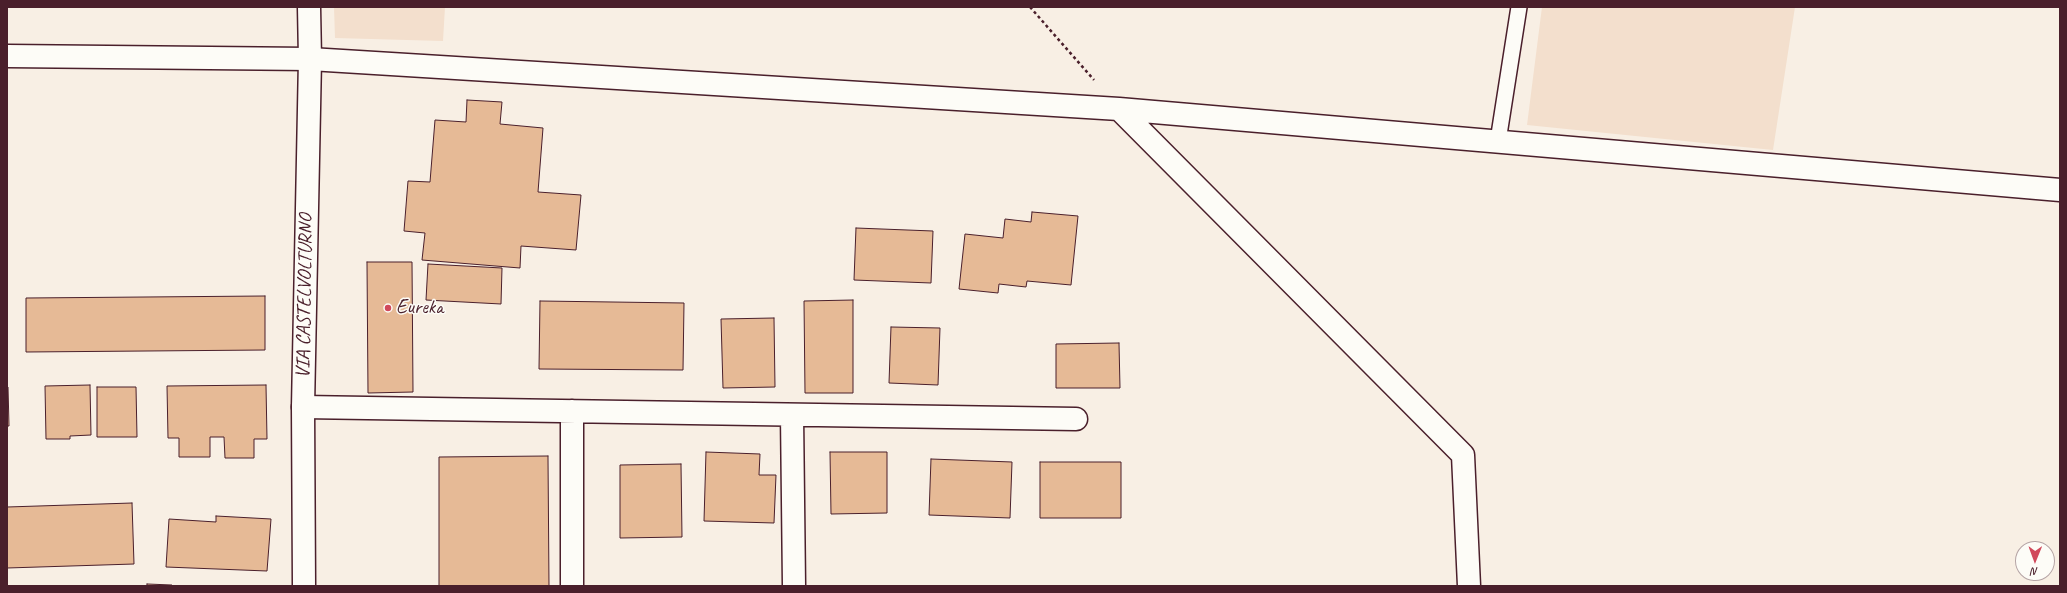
<!DOCTYPE html>
<style>
body{margin:0}
#map{position:relative;width:2067px;height:593px;overflow:hidden;background:#f8efe4;font-family:Caveat,sans-serif}
canvas{display:block}
.frame{position:absolute;inset:0;border:8px solid #4a1f2b;pointer-events:none}
.north{position:absolute;left:2015px;top:541px;width:40px;height:40px;box-sizing:border-box;background:#fdfcf7;border:1px solid #b5a4a5;border-radius:50%;rotate:181deg;font-size:11px;font-weight:700;line-height:16px;text-align:center;color:#4a1f2b}
.north::after{content:'';display:block;margin:auto;width:14px;height:18px;background:#d1495b;clip-path:polygon(50% 0,100% 100%,50% 72%,0 100%)}
</style>
<div id="map">
<canvas width="2067" height="593"></canvas>
<div class="frame"></div>
<div class="north">N</div>
</div>
<script>
const c = document.querySelector('canvas').getContext('2d');
c.lineJoin = 'round';
function fill(path, color) { c.fillStyle = color; c.fill(path, 'evenodd'); }
const poly = rows => new Path2D(rows.map(r => 'M' + r).join(''));
function stroke(path, color, width, dash) { c.strokeStyle = color; c.lineWidth = width; c.lineCap = dash ? 'butt' : 'round'; c.setLineDash(dash || []); c.stroke(path); }
function label(font, color, halo, rows, align = 'center') {
  c.font = font + ' Caveat,sans-serif'; c.lineWidth = 3; c.setLineDash([]); c.textBaseline = 'middle'; c.strokeStyle = halo; c.fillStyle = color; for (const [text, x, y, turn = 0] of rows) {
    c.save(); c.translate(x, y); c.rotate((+turn || 0) * Math.PI / 180); c.textAlign = isNaN(turn) ? turn : align; if (halo) c.strokeText(text, 0, 0); c.fillText(text, 0, 0); c.restore();
  }
}
const built = poly([
 [334,7,445,7,443,41,335,38],
 [1542,7,1795,7,1773,150,1527,125]
]);
const building = poly([
 [467,100,502,102,500,124,543,128,538,192,581,195,576,250,521,246,520,268,422,260,425,233,404,231,408,181,430,182,435,120,466,122,467,100],
 [1032,212,1078,216,1071,285,1027,281,1026,287,999,284,998,293,959,289,965,234,1003,238,1005,219,1031,222,1032,212],
 [856,228,933,231,931,283,854,280,856,228],
 [367,262,412,262,413,392,368,393,367,262],
 [428,264,502,268,501,304,426,300,428,264],
 [265,296,265,350,26,352,26,298,265,296],
 [853,300,853,393,805,393,804,301,853,300],
 [540,301,684,303,683,370,539,369,540,301],
 [774,318,775,387,723,388,721,319,774,318],
 [891,327,940,328,938,385,889,383,891,327],
 [1119,343,1120,388,1056,388,1056,344,1119,343],
 [90,385,91,435,70,436,70,439,46,439,45,386,90,385],
 [266,385,267,439,254,439,254,458,225,458,224,437,210,437,210,457,179,457,179,438,168,438,167,386,266,385],
 [7,387,8,387,9,426,7,426,7,387],
 [97,387,136,387,137,437,97,437,97,387],
 [706,452,760,454,759,475,776,475,774,523,704,521,706,452],
 [830,452,887,452,887,513,831,514,830,452],
 [548,456,549,586,439,586,439,457,548,456],
 [931,459,1012,462,1010,518,929,515,931,459],
 [1040,462,1121,462,1121,518,1040,518,1040,462],
 [681,464,682,537,620,538,620,465,681,464],
 [132,503,134,564,7,568,7,507,132,503],
 [216,516,271,519,267,571,166,567,169,519,216,522,216,516],
 [147,584,172,585,172,586,147,586,147,584]
]);
const path = poly([
 [1030,7,1094,80]
]);
const lane = poly([
 [1498,141,1519,7]
]);
const street = poly([
 [7,56,310,59,1119,109,2060,190],
 [1119,109,1463,455,1469,586],
 [303,407,1076,419],
 [792,415,794,586],
 [572,586,572,411]
]);
const secondary = poly([
 [304,586,303,407,310,59,309,7]
]);
const markers = [
 [388,308,4,"#d1495b"]
];
const streetNames = [
 ["VIA CASTELVOLTURNO",305,296,-89]
];
const poiNames = [
 ["Eureka",396,308]
];
fill(built, '#f3dfcd');
fill(building, '#e6ba96');
stroke(building, '#4a1f2b', 1);
stroke(lane, '#4a1f2b', 18);
stroke(street, '#4a1f2b', 25);
stroke(secondary, '#4a1f2b', 25);
stroke(path, '#4a1f2b', 2.5, [3, 3]);
stroke(lane, '#fdfcf7', 15);
stroke(street, '#fdfcf7', 22);
stroke(secondary, '#fdfcf7', 22);
for (const [x, y, r, color] of markers) { const dot = new Path2D(); dot.arc(x, y, r, 0, 2 * Math.PI); c.fillStyle = color; c.fill(dot); stroke(dot, '#fdfcf7', 1.5); }
label('20px', '#4a1f2b', '#fdfcf7', streetNames);
label('20px', '#4a1f2b', '#fdfcf7', poiNames, 'left');
</script>
